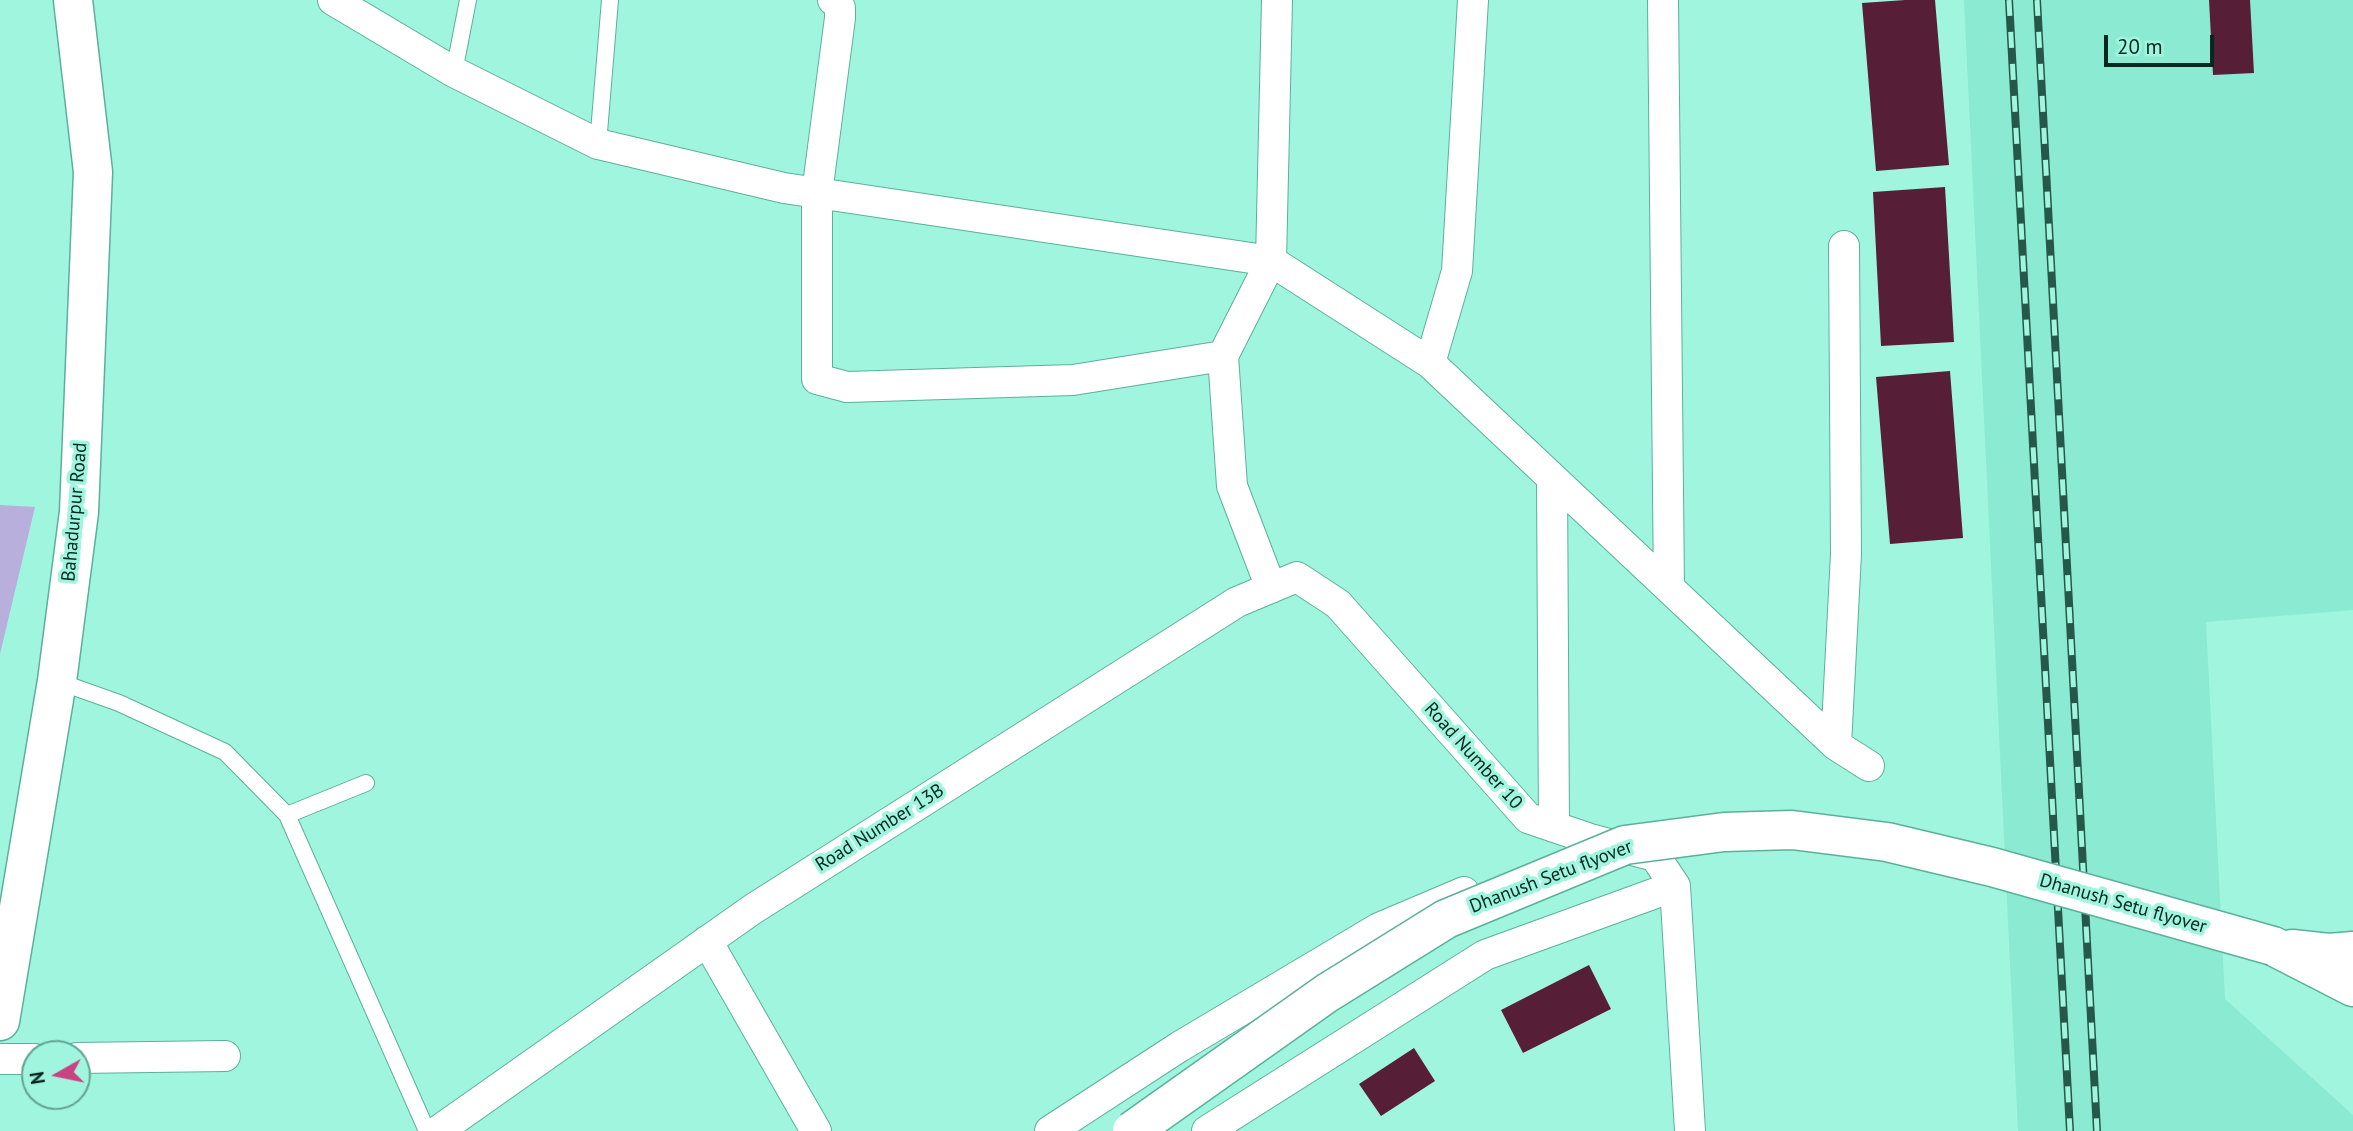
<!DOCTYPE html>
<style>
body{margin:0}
#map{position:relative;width:2353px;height:1131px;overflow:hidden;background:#a0f5de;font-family:"PT Sans",sans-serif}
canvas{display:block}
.north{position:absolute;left:21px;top:1040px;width:70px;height:70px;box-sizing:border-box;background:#a0f5de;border:2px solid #61a392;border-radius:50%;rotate:261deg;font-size:19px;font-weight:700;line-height:28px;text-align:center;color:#032820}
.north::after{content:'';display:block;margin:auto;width:24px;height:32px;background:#c94281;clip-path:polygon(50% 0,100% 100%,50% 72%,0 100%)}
.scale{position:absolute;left:2104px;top:35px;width:110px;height:32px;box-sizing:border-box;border:4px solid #032820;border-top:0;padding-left:9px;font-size:21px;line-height:24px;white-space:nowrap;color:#032820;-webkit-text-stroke:5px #a0f5de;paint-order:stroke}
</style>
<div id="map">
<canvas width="2353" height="1131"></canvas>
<div class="north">N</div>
<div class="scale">20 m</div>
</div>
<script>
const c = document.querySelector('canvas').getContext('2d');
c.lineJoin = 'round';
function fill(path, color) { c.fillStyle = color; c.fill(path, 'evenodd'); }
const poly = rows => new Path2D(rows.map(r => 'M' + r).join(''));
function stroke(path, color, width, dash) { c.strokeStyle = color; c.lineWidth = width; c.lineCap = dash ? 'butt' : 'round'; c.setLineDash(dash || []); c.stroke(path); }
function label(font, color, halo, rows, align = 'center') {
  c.font = font + ' "PT Sans",sans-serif'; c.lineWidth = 7; c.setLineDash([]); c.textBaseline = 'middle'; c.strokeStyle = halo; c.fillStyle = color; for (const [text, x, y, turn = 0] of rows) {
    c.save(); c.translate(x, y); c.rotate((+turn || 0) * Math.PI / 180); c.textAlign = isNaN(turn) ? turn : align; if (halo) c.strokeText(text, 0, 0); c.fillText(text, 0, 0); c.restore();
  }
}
const built = poly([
 [1964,0,2353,0,2353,610,2206,622,2225,999,2353,1115,2353,1131,2018,1131]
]);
const green = poly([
 [0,505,35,507,0,654]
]);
const building = poly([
 [1905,0,1935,0,1949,165,1876,171,1862,3],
 [2209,0,2250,0,2254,73,2213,75],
 [1945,187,1954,342,1881,346,1873,192],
 [1950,371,1963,538,1890,544,1876,377],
 [1589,965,1611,1009,1523,1053,1501,1010],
 [1414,1048,1435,1081,1381,1116,1359,1084]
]);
const service = poly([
 [454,72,468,0],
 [598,144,610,0],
 [57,681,119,703,225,752,287,815,427,1131],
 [287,815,366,783]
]);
const minor = poly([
 [333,0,454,72,598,144,784,188,1271,261,1430,363,1836,745,1869,766],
 [833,0,837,1,840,8,840,18,817,193,817,379,847,387,1073,380,1223,356,1271,261,1277,0],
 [1663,0,1669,588],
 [1223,356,1232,486,1271,588],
 [1430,363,1457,271,1473,0],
 [1552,480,1554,827],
 [1836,745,1846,554,1844,246],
 [707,941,816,1131],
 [77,1058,225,1056],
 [0,1059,35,1059],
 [438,1131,753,909,1237,602,1297,577,1338,604,1528,818,1590,839,1655,856,1675,886,1690,1131],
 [1050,1131,1179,1047,1379,928,1464,892],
 [1207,1131,1485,955,1675,886]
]);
const tertiary = poly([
 [0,1021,57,681,79,512,93,172,73,0]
]);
const secondary = poly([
 [2273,946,2353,987],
 [2292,949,2329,953,2353,951]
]);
const rail = poly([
 [2009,0,2070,1131],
 [2037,0,2097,1131]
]);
const secondaryBridge = poly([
 [1132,1131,1327,993,1446,919,1625,845,1724,832,1792,830,1887,842,1992,867,2273,946]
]);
const streetNames = [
 ["Bahadurpur Road",75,512,-85],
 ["Road Number 10",1473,756,48],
 ["Road Number 13B",880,828,-32],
 ["Dhanush Setu flyover",1551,877,-21],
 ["Dhanush Setu flyover",2123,904,16]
];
fill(built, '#8bead2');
fill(green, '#b9afdc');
fill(building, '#561e37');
stroke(service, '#5cb09b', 18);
stroke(minor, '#5cb09b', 32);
stroke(tertiary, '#5cb09b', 41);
stroke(secondary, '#5cb09b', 41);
stroke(service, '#fff', 16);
stroke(minor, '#fff', 30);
stroke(tertiary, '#fff', 38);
stroke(secondary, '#fff', 38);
stroke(rail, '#27574b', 8);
stroke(rail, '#a0f5de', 5, [16]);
stroke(secondaryBridge, '#5cb09b', 41, []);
stroke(secondaryBridge, '#fff', 38);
label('19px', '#032820', '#a0f5de', streetNames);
</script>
